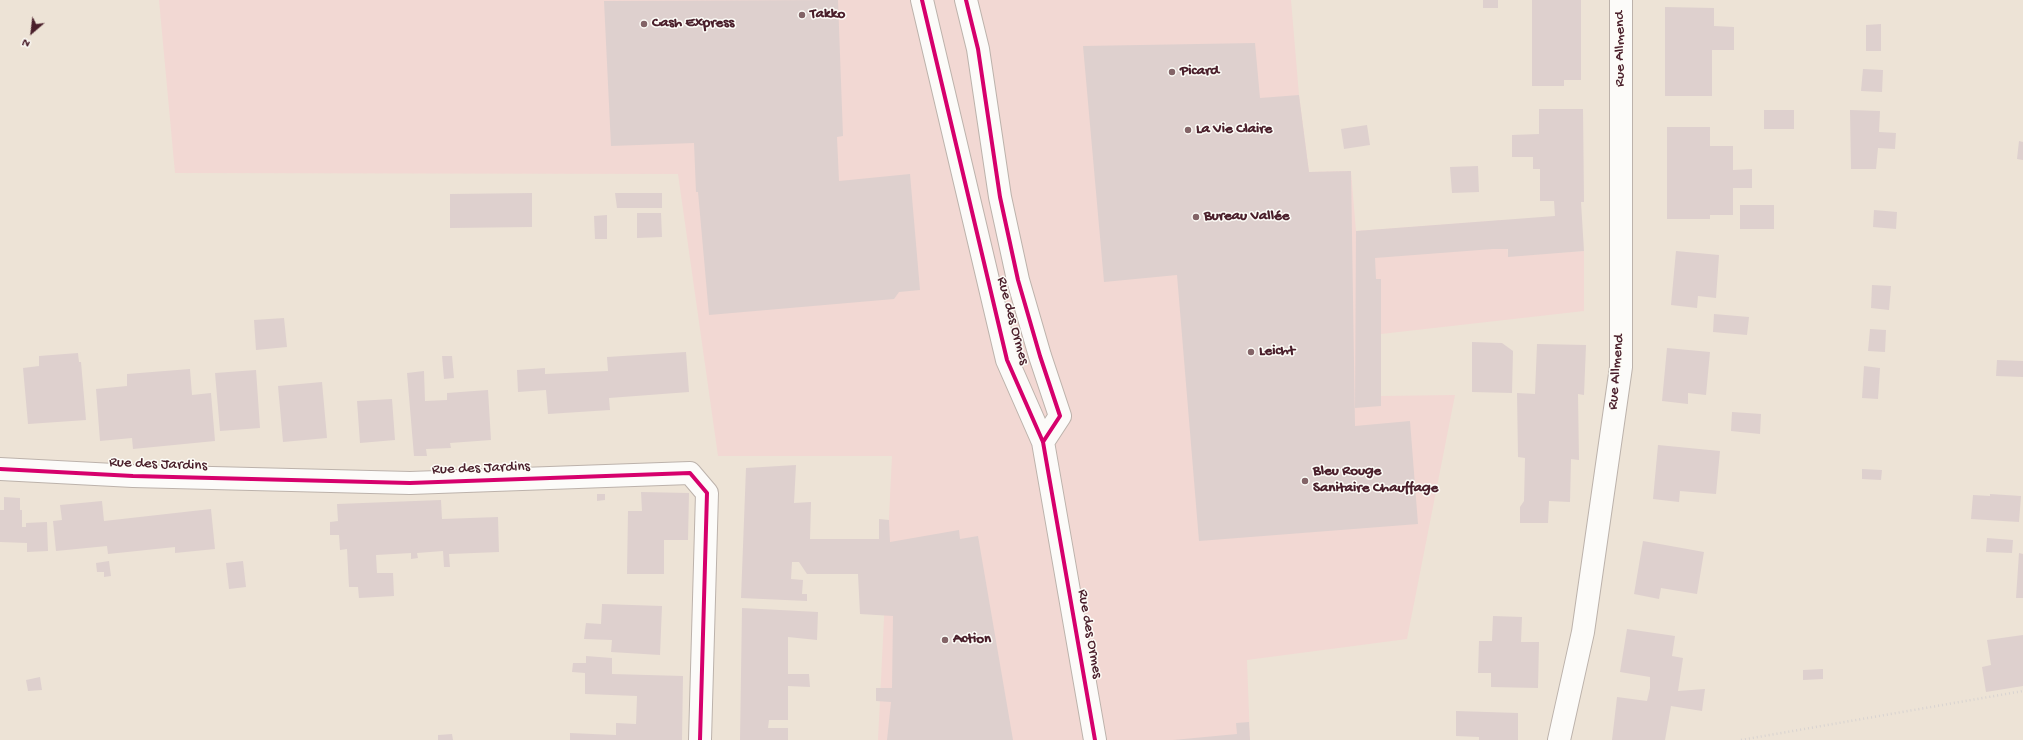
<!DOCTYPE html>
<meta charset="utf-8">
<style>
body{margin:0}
#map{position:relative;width:2023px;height:740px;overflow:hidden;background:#ede3d6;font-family:"Gochi Hand",sans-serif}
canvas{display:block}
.north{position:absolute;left:12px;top:12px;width:40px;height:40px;-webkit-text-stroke:3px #fdfcf7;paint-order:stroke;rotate:208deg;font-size:11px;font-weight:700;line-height:16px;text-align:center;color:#4a1f2b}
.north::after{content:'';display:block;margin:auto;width:14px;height:18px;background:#4a1f2b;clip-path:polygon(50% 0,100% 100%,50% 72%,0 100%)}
</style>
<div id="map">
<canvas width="2023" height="740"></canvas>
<div class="north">N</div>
</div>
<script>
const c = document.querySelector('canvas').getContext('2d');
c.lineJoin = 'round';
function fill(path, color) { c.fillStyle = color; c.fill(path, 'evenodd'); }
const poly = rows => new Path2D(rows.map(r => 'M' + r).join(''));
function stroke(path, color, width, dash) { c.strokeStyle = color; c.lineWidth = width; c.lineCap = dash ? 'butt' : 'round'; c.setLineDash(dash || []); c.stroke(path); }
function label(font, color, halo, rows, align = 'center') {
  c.font = font + ' "Gochi Hand",sans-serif'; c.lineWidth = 3; c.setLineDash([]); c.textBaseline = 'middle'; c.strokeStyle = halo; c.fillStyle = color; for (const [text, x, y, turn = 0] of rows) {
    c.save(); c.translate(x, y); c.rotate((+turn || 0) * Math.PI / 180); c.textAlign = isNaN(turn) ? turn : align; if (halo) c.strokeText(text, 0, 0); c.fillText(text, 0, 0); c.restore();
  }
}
const built = poly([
 [159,0,1291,0,1299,95,1309,172,1351,171,1356,231,1506,220,1508,256,1584,251,1584,311,1381,334,1380,396,1455,395,1407,639,1247,660,1250,740,878,740,892,456,718,456,678,174,175,173]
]);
const building = poly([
 [838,0,843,136,837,137,839,181,910,174,920,290,899,292,894,299,709,315,698,192,696,192,694,143,611,146,604,1],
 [1483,0,1498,0,1498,8,1483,8],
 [1532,0,1581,0,1581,80,1564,80,1564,86,1532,86],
 [1665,7,1714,8,1714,26,1734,27,1734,50,1712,50,1712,96,1665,96],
 [1881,24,1881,51,1866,51,1866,25],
 [1255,43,1260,98,1299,95,1309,172,1351,171,1355,426,1410,421,1418,524,1199,541,1177,275,1104,282,1083,46],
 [1863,69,1883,70,1882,92,1861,91],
 [1539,109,1583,109,1584,202,1581,202,1584,251,1508,257,1508,249,1493,249,1375,258,1376,279,1381,279,1381,406,1355,408,1356,231,1555,216,1554,201,1540,201,1540,169,1533,169,1533,157,1512,157,1512,135,1539,134],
 [1764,110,1794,110,1794,129,1764,129],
 [1850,110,1880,111,1879,132,1896,133,1895,149,1878,148,1876,169,1851,169],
 [1367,125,1370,145,1344,149,1341,129],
 [1667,127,1710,127,1710,146,1733,146,1733,170,1752,169,1752,188,1733,188,1733,215,1710,215,1710,219,1667,219],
 [2019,141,2023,142,2023,160,2017,159],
 [1478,166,1479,192,1452,193,1450,167],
 [532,193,532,227,450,228,450,194],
 [615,193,662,193,662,208,617,208],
 [1740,205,1774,205,1774,229,1740,229],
 [1874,210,1897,212,1896,229,1873,227],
 [637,213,661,213,662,237,637,238],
 [607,215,607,239,595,239,594,216],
 [1676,251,1719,255,1716,298,1698,296,1697,308,1671,305],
 [1872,285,1891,286,1889,310,1871,308],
 [1714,314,1749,317,1747,335,1713,332],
 [284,318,287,347,256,350,254,320],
 [1870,329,1886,330,1885,352,1868,351],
 [1472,342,1502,343,1513,351,1512,393,1472,392],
 [1537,344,1586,345,1584,395,1578,394,1579,460,1571,459,1570,502,1549,501,1548,523,1520,523,1520,507,1524,501,1525,458,1518,457,1517,393,1535,394],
 [1667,348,1710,352,1706,395,1688,393,1688,404,1662,401],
 [686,352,689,392,609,398,610,410,548,414,546,390,518,392,517,370,545,368,545,374,608,371,607,357],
 [78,353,79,362,81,362,86,420,28,424,23,368,39,366,39,356],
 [442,356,452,356,454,378,444,379],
 [1997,360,2023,361,2023,377,1996,376],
 [1864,366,1880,368,1878,399,1862,398],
 [190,369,192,395,211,393,215,441,133,449,132,438,100,441,96,389,127,386,127,374],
 [256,370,260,428,220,431,215,373],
 [424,371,425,401,447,400,447,393,488,390,491,440,450,443,451,448,426,449,427,456,414,456,407,373],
 [322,382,327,438,283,442,278,386],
 [392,399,395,440,360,443,357,401],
 [1732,412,1761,414,1760,434,1731,431],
 [1658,445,1720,451,1716,494,1680,491,1679,502,1653,499],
 [796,465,794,503,811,502,810,539,879,539,879,519,889,520,890,542,959,530,960,539,978,536,1013,740,887,740,891,702,876,701,876,688,892,688,893,616,860,614,858,574,807,574,799,562,792,562,791,579,803,580,802,594,807,594,807,601,741,598,746,468],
 [1862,469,1882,470,1881,480,1862,479],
 [641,492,689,493,688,540,664,540,664,574,627,574,628,511,642,511],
 [597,494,605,494,605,500,597,501],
 [1990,494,2021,496,2019,522,1971,519,1973,495,1990,496],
 [4,497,20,498,20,510,22,510,22,527,26,527,26,523,47,522,48,551,27,552,27,543,0,542,0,510,4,510],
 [441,500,442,519,498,517,499,552,449,554,450,567,444,567,443,551,417,553,418,558,411,559,411,553,376,555,377,573,393,573,394,596,359,598,358,587,349,587,347,549,340,550,339,535,330,535,330,522,338,521,337,504],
 [102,501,104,521,211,509,215,549,175,553,175,547,108,554,107,546,56,551,53,521,62,520,60,505],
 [1987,538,2013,540,2012,553,1986,552],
 [1643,541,1704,552,1697,594,1661,588,1659,599,1634,594],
 [2019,553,2023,554,2023,598,2016,598],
 [109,561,111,576,104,577,104,572,97,572,96,563],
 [243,561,246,587,229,589,226,563],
 [602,604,662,606,660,655,611,652,612,640,584,639,586,623,601,624],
 [742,608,818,612,817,640,788,637,788,674,809,674,810,687,788,686,788,720,769,720,768,728,788,728,788,740,740,740],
 [1493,616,1522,617,1521,642,1539,642,1538,688,1491,687,1491,673,1478,673,1479,641,1492,641],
 [1627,629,1675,636,1672,656,1683,658,1678,691,1705,689,1702,711,1671,706,1665,740,1612,740,1617,697,1647,701,1650,688,1650,677,1620,672],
 [2023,635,2023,686,1986,692,1982,667,1991,665,1987,640],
 [586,656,612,658,612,674,683,676,682,740,570,740,570,733,616,735,616,723,636,724,637,696,585,694,585,673,572,672,573,663,586,663],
 [1823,669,1823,679,1803,680,1803,670],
 [40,677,42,690,28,691,26,680],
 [1456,711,1518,713,1518,740,1479,740,1479,737,1456,736],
 [1249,722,1250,740,1173,740,1237,734,1236,723],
 [452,734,453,740,438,740,438,735]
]);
const path = poly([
 [1741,740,2023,691]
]);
const minor = poly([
 [922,0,1007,360,1043,442,1095,740],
 [966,0,978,49,1000,197,1018,280,1040,356,1060,416,1043,442],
 [0,469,133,476,410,483,690,473,707,493,700,740],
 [1559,740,1583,632,1621,367,1621,0]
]);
const cycleway = poly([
 [922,0,1007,360,1043,442,1095,740],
 [966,0,978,49,1000,197,1018,280,1040,356,1060,416,1043,442],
 [0,469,133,476,410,483,690,473,707,493,700,740]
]);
const markers = [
 [802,15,4,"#836467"],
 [644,24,4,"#836467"],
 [1172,72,4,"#836467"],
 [1188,130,4,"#836467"],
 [1196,217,4,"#836467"],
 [1251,352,4,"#836467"],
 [1305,481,4,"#836467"],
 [945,640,4,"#836467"]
];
const poiNames = [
 ["Takko",810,15],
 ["Cash Express",652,24],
 ["Picard",1180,72],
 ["La Vie Claire",1196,130],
 ["Bureau Vallée",1204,217],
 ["Leicht",1259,352],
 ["Bleu Rouge",1313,472],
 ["Sanitaire Chauffage",1313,489],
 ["Action",953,640]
];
const streetNames = [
 ["Rue Allmend",1621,49,-90],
 ["Rue des Ormes",1012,321,75],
 ["Rue Allmend",1617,372,-85],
 ["Rue des Jardins",158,465,2],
 ["Rue des Jardins",481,469,-2],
 ["Rue des Ormes",1089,634,80]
];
fill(built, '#f2d8d3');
fill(building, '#ded0ce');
stroke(minor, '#bcb2ab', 24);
stroke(path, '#d8d3d1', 2.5, [1, 3]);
stroke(minor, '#fcfbf9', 22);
stroke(cycleway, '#d6006c', 4);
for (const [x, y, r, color] of markers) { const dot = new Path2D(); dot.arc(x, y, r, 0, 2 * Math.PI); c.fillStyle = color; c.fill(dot); stroke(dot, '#fdfcf7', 1.5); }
label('bold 15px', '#4a1f2b', '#fdfcf7', poiNames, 'left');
label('15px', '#4a1f2b', '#fdfcf7', streetNames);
</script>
